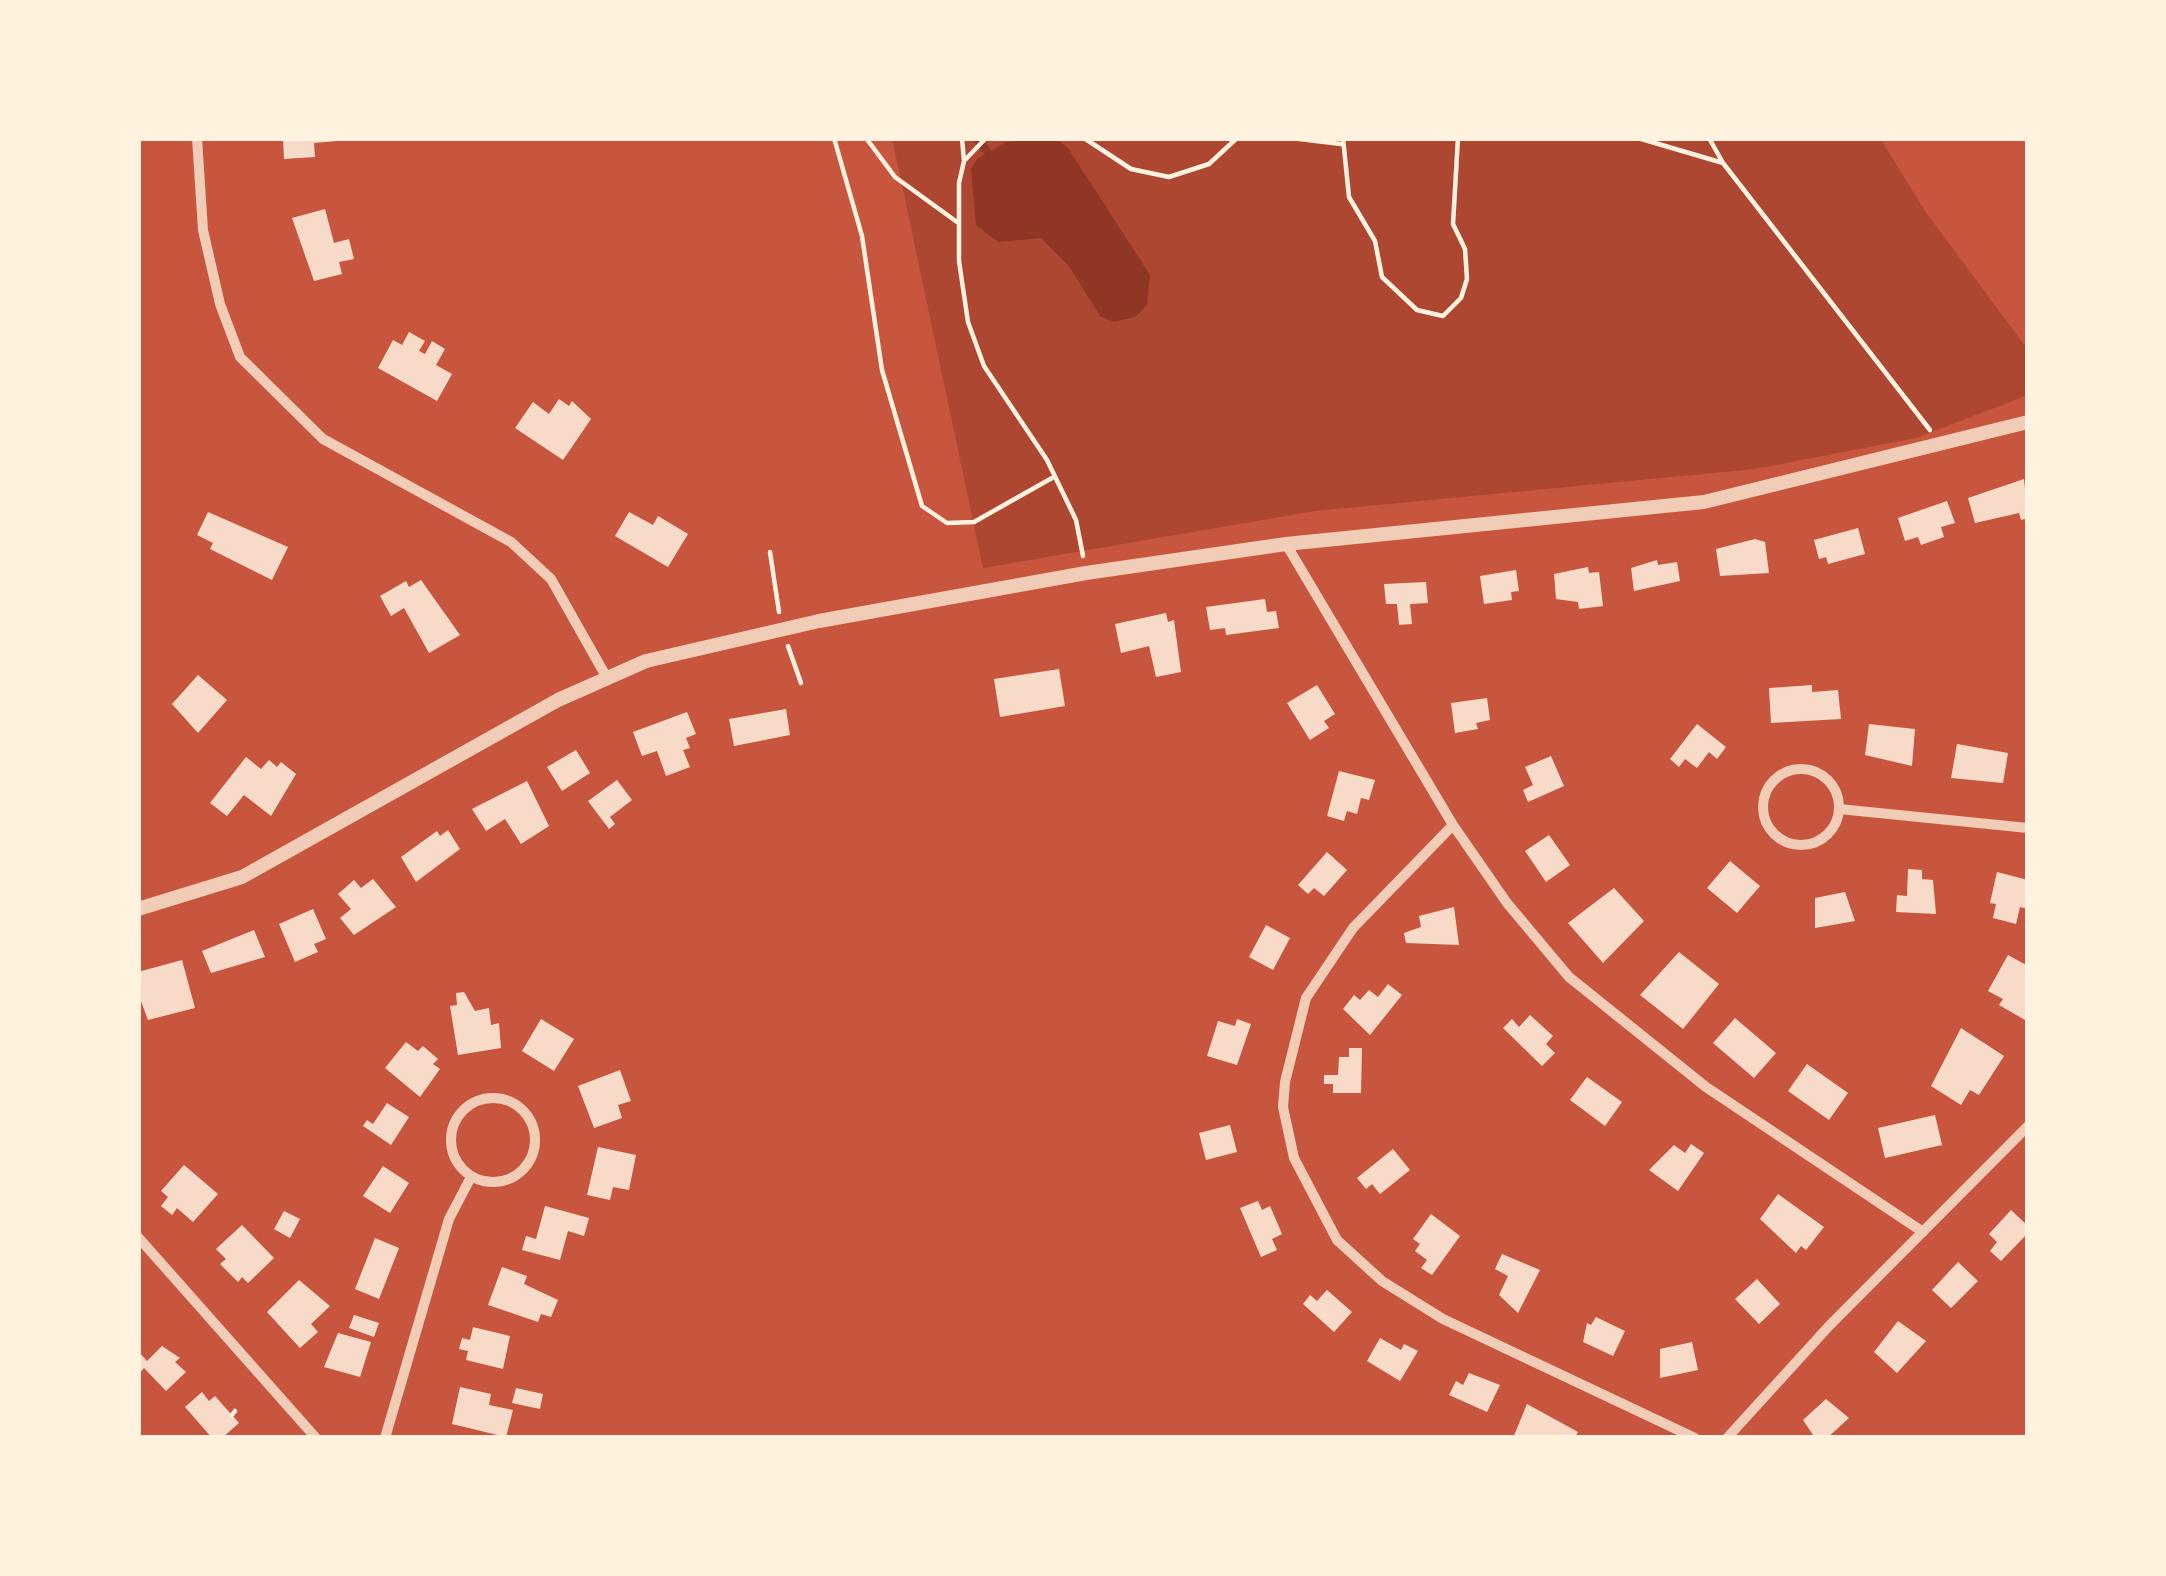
<!DOCTYPE html>
<style>
body{margin:0}
#map{position:relative;width:2166px;height:1576px;overflow:hidden;background:#c8553d;font-family:Barlow,sans-serif}
canvas{display:block}
.frame{position:absolute;inset:0;border:141px solid #fff3e0;pointer-events:none}
</style>
<div id="map">
<canvas width="2166" height="1576"></canvas>
<div class="frame"></div>
</div>
<script>
const c = document.querySelector('canvas').getContext('2d');
c.lineJoin = 'round';
function fill(path, color) { c.fillStyle = color; c.fill(path, 'evenodd'); }
const poly = rows => new Path2D(rows.map(r => 'M' + r).join(''));
function stroke(path, color, width, dash) { c.strokeStyle = color; c.lineWidth = width; c.lineCap = dash ? 'butt' : 'round'; c.setLineDash(dash || []); c.stroke(path); }
const green = poly([
 [892,138,1880,138,1925,211,2028,350,2028,395,1916,438,1755,469,1315,511,983,568]
]);
const water = poly([
 [1056,138,1068,148,1150,275,1147,305,1135,317,1114,322,1100,316,1069,266,1041,238,998,242,976,225,971,169,977,159,1006,142]
]);
const stream = poly([
 [976,138,986,150]
]);
const building = poly([
 [283,138,336,138,337,141,314,143,315,157,284,159],
 [325,209,334,243,349,239,354,259,339,262,342,274,314,281,292,218],
 [409,332,425,341,419,351,425,354,432,341,445,349,436,365,452,374,437,401,378,368,393,340,402,345],
 [559,399,569,406,572,401,591,419,563,460,515,428,533,402,549,414],
 [2024,479,2028,518,2021,520,2019,513,1975,523,1968,498],
 [1947,501,1955,523,1941,527,1944,537,1921,545,1918,537,1905,541,1898,518],
 [208,512,288,547,272,580,210,549,213,543,197,535],
 [629,512,653,525,658,516,688,534,668,567,615,536],
 [1858,528,1865,554,1828,564,1826,557,1819,559,1814,540],
 [1755,539,1765,542,1769,573,1720,576,1716,549],
 [1657,560,1658,565,1677,562,1680,581,1634,591,1631,568],
 [1588,567,1589,573,1599,572,1603,606,1579,609,1578,602,1556,599,1554,574],
 [1516,570,1519,591,1511,592,1512,600,1484,604,1480,576],
 [421,580,460,635,429,653,404,608,391,616,380,596,406,581,409,587],
 [1426,582,1428,603,1410,604,1412,624,1399,625,1397,604,1386,604,1384,584],
 [1265,599,1267,612,1276,611,1279,628,1226,635,1225,628,1210,630,1206,607],
 [1166,613,1168,622,1174,620,1181,672,1156,677,1149,646,1121,653,1115,624],
 [1059,669,1065,706,1000,717,994,679],
 [198,675,227,700,198,733,172,704],
 [1317,685,1335,714,1324,721,1329,728,1310,740,1287,703],
 [1812,685,1812,692,1838,690,1841,719,1771,723,1769,688],
 [1487,698,1490,720,1476,723,1478,729,1455,733,1451,703],
 [786,709,790,735,734,746,729,719],
 [687,712,696,734,686,738,690,748,683,750,690,767,666,776,657,751,642,756,633,732],
 [1697,724,1726,747,1717,759,1709,752,1697,768,1685,759,1679,767,1670,759],
 [1869,724,1915,729,1912,766,1865,755],
 [1957,744,2008,753,2003,783,1951,778],
 [576,750,590,773,562,791,547,767],
 [1551,756,1564,786,1528,802,1523,790,1533,785,1525,767],
 [246,757,261,769,269,760,277,767,281,762,296,774,271,816,244,795,227,816,210,803],
 [1339,771,1375,780,1369,800,1361,798,1357,814,1347,811,1344,821,1327,816],
 [617,780,632,800,610,817,615,824,609,829,588,801],
 [527,781,549,826,521,844,505,819,486,831,472,809],
 [448,830,460,849,416,882,401,857,437,831,440,836],
 [1549,835,1570,865,1546,882,1525,851],
 [1327,852,1347,870,1324,896,1314,888,1308,894,1298,885],
 [1730,861,1760,886,1737,913,1707,888],
 [1908,869,1922,870,1922,879,1933,880,1936,914,1896,912,1897,895,1907,896],
 [1997,872,2028,880,2028,909,2020,907,2016,924,1993,918,1996,904,1990,903],
 [373,879,396,907,354,935,340,918,351,909,338,894,354,880,361,888],
 [1614,888,1644,921,1603,963,1568,923],
 [1845,892,1855,921,1815,928,1815,898],
 [1454,907,1459,945,1406,943,1404,933,1421,927,1419,916],
 [313,909,326,939,314,944,318,952,295,962,279,924],
 [1266,925,1290,938,1273,970,1249,957],
 [254,930,265,957,211,973,202,951],
 [1679,952,1719,984,1683,1029,1640,995],
 [2008,955,2028,966,2025,1020,1999,1005,2003,999,1988,991],
 [182,960,195,1008,148,1020,138,993,138,972],
 [1388,984,1402,995,1370,1035,1343,1009,1354,995,1360,1000,1369,990,1378,997],
 [464,992,475,1011,489,1008,491,1025,499,1023,501,1048,458,1055,450,1006,457,1005,456,993],
 [1530,1015,1553,1036,1546,1044,1555,1053,1542,1066,1503,1028,1512,1019,1519,1027],
 [1735,1018,1776,1053,1754,1078,1713,1043],
 [541,1019,574,1039,554,1071,522,1051],
 [1237,1019,1251,1024,1237,1065,1207,1056,1218,1021,1235,1026],
 [1961,1028,2004,1056,1979,1095,1970,1090,1961,1105,1931,1086],
 [406,1042,418,1051,423,1046,438,1059,433,1064,440,1069,420,1097,385,1068],
 [1349,1048,1362,1048,1361,1093,1333,1093,1333,1084,1324,1084,1324,1075,1338,1075,1339,1057,1349,1057],
 [1807,1064,1848,1093,1829,1120,1788,1091],
 [620,1070,631,1101,618,1105,622,1118,594,1128,578,1086],
 [1587,1077,1622,1102,1605,1126,1570,1100],
 [387,1103,409,1117,391,1145,363,1126,367,1120,373,1124],
 [1935,1115,1942,1145,1885,1158,1878,1128],
 [1230,1125,1237,1152,1206,1160,1199,1133],
 [1691,1144,1704,1153,1678,1191,1649,1170,1674,1145,1685,1153],
 [598,1147,636,1155,629,1190,613,1187,610,1200,587,1195],
 [1393,1149,1410,1170,1380,1194,1372,1184,1366,1189,1357,1178],
 [184,1165,218,1194,193,1222,177,1208,172,1215,161,1206,168,1197,161,1191],
 [383,1166,409,1183,390,1213,363,1196],
 [1778,1194,1824,1227,1806,1250,1801,1246,1796,1253,1760,1219],
 [1258,1201,1262,1210,1270,1206,1282,1234,1272,1239,1277,1250,1261,1257,1240,1208],
 [545,1206,589,1218,584,1236,568,1231,560,1260,522,1250,526,1236,536,1239],
 [2011,1210,2028,1226,2028,1233,2001,1261,1990,1251,1997,1242,1989,1234],
 [284,1211,300,1219,290,1238,274,1229],
 [1431,1214,1460,1236,1432,1275,1421,1268,1427,1260,1415,1251,1420,1244,1413,1239],
 [242,1225,274,1258,248,1283,242,1277,238,1282,220,1264,226,1259,216,1249],
 [375,1238,399,1248,379,1299,355,1289],
 [1502,1254,1540,1270,1518,1313,1499,1295,1508,1276,1495,1269],
 [1958,1262,1978,1281,1951,1308,1932,1290],
 [502,1267,527,1276,524,1284,558,1300,551,1317,541,1314,538,1322,488,1305],
 [1757,1279,1780,1304,1759,1324,1735,1299],
 [299,1280,330,1306,311,1324,318,1332,300,1348,267,1312],
 [1327,1290,1352,1312,1334,1332,1303,1304,1310,1295,1317,1301],
 [354,1315,379,1323,374,1337,349,1328],
 [1596,1317,1625,1331,1613,1356,1583,1342,1587,1323,1591,1325],
 [1898,1321,1926,1341,1897,1373,1874,1352],
 [473,1327,510,1336,503,1369,466,1360,468,1351,459,1349,462,1338,470,1340],
 [338,1333,371,1342,360,1377,324,1367],
 [1380,1338,1401,1350,1404,1344,1418,1351,1400,1381,1367,1361],
 [1692,1342,1698,1370,1660,1378,1660,1349],
 [162,1346,180,1358,175,1362,186,1372,166,1391,144,1368,138,1375,138,1351,147,1361],
 [1469,1373,1500,1385,1487,1412,1449,1395,1456,1381,1463,1385],
 [460,1387,491,1394,489,1405,513,1410,506,1437,452,1424],
 [516,1388,543,1394,540,1409,512,1403],
 [202,1392,209,1401,215,1396,239,1423,222,1438,212,1438,185,1407],
 [1826,1399,1849,1418,1827,1438,1815,1438,1803,1420],
 [1527,1404,1578,1432,1575,1438,1513,1438]
]);
const path = poly([
 [834,138,862,236,882,370,922,506,947,523,974,522,1052,478],
 [866,138,895,177,957,222],
 [962,138,964,161],
 [986,138,964,161,959,183,959,261,968,322,984,366,1047,460,1076,520,1083,556],
 [1084,138,1131,169,1169,177,1209,164,1237,138],
 [1291,138,1341,144],
 [1343,138,1349,197,1375,241,1382,277,1417,310,1443,316,1461,298,1467,279,1465,249,1453,224,1458,138],
 [1638,138,1723,163],
 [1709,138,1723,163,1930,430],
 [770,552,779,612],
 [788,646,801,683],
 [232,1415,235,1411]
]);
const minor = poly([
 [197,138,203,230,220,304,240,357,323,439,511,542,551,579,607,678],
 [1286,544,1453,825,1507,903,1569,977,1706,1087,1923,1232],
 '1763 807a38 38 0 1 1 76 0a38 38 0 1 1-76 0Z',
 [1839,809,2028,828],
 [1453,825,1353,928,1306,998,1285,1082,1283,1107,1294,1158,1337,1240,1382,1281,1443,1319,1695,1438],
 '451 1140a42 42 0 1 1 84 0a42 42 0 1 1-84 0Z',
 [138,1237,316,1438],
 [385,1438,449,1219,471,1177],
 [1727,1438,1829,1326,2028,1126]
]);
const tertiary = poly([
 [138,909,242,877,558,700,646,661,819,621,1086,573,1286,544,1704,502,2028,422]
]);
fill(green, '#ae4732');
fill(water, '#8f3625');
stroke(stream, '#8f3625', 8);
fill(building, '#f7dbc8');
stroke(path, '#fff3e0', 4.5);
stroke(minor, '#f1ccb7', 10);
stroke(tertiary, '#f1ccb7', 14);
</script>
